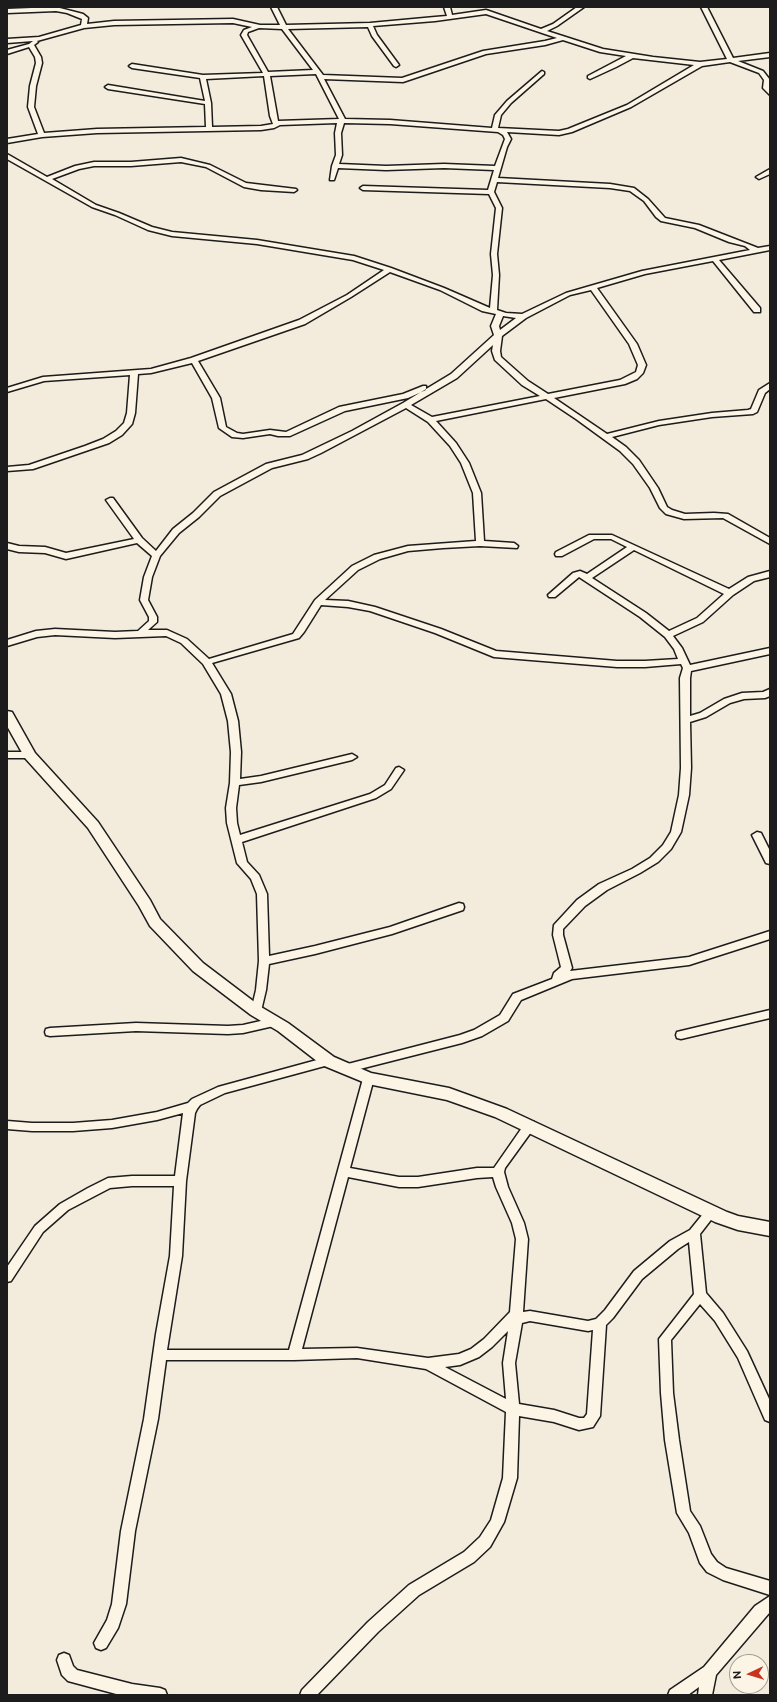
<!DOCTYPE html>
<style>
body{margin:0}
#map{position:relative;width:777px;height:1702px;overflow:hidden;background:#f3ecdd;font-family:"Balsamiq Sans",sans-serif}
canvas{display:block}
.frame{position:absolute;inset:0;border:8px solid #1c1c1c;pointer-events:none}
.north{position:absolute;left:729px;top:1654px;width:40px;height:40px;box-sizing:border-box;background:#fcf5e5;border:1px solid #a29e95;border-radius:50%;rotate:266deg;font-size:11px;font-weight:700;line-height:16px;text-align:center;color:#1c1c1c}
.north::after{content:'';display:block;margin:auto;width:14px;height:18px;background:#c8321e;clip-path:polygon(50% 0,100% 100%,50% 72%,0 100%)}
</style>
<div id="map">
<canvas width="777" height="1702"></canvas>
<div class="frame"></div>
<div class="north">N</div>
</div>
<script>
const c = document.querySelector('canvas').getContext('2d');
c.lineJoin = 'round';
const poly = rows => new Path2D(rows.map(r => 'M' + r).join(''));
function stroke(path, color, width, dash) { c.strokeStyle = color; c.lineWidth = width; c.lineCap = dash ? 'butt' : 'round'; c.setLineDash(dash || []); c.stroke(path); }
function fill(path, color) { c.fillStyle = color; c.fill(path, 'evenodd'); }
const street = poly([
 [56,7,83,14,88,18,87,24,114,21,233,19,260,25,280,25,271,7,277,7,286,25,370,23,435,17,447,16,444,7,450,7,452,15,486,10,541,29,553,24,577,7,584,7,557,26,547,31,603,49,653,57,700,62,727,59,701,7,707,7,733,58,770,53,770,57,738,61,763,71,770,80,770,95,763,88,764,80,759,73,730,62,702,66,631,107,572,132,559,135,507,132,511,139,507,147,498,178,610,184,634,188,648,199,665,218,699,225,758,248,770,246,770,250,719,260,760,308,760,312,754,312,713,261,645,274,597,288,637,344,646,365,643,373,637,379,625,384,554,398,607,434,659,421,712,413,748,410,751,409,759,390,770,383,770,389,765,393,757,412,753,414,712,417,659,425,612,437,626,447,639,460,658,488,667,507,672,510,685,514,714,513,728,514,770,538,770,544,723,518,684,519,666,514,660,508,650,488,633,464,620,451,576,419,546,399,436,421,456,443,469,463,481,493,484,541,514,543,518,546,517,548,480,546,443,548,408,551,380,559,358,570,325,600,348,601,375,607,441,629,496,651,617,661,645,661,678,659,674,649,665,637,640,617,579,577,555,597,549,597,548,595,573,573,580,571,587,574,627,547,611,539,594,539,562,556,556,556,555,554,556,552,589,535,612,535,729,589,748,577,770,571,770,577,754,581,733,595,703,622,673,636,682,648,690,665,770,648,770,654,691,671,690,678,690,716,700,713,724,699,742,693,763,692,770,689,770,696,765,698,744,699,730,703,706,717,690,722,691,768,689,795,681,832,671,849,658,862,640,873,607,890,585,906,563,929,563,935,572,968,570,971,689,957,770,931,770,939,689,965,572,979,521,1000,508,1021,482,1036,462,1043,344,1073,340,1072,338,1069,340,1066,344,1065,460,1035,474,1030,500,1015,513,994,552,979,554,973,561,967,553,935,554,925,577,900,599,884,632,869,650,858,663,845,671,832,679,795,681,768,680,678,683,668,681,664,645,667,617,667,494,657,435,633,370,611,348,607,321,605,304,632,299,638,212,663,231,694,238,721,241,752,240,779,261,776,352,754,357,757,352,760,261,782,239,785,236,808,237,823,240,835,370,794,385,785,396,768,399,767,404,770,391,789,376,798,242,842,247,862,259,875,267,894,269,956,315,946,390,927,459,903,463,904,464,907,463,910,392,934,315,954,269,964,266,990,261,1011,260,1014,256,1015,252,1014,251,1011,256,990,259,961,257,894,251,879,237,863,227,823,226,808,230,783,231,752,228,721,221,694,203,664,181,643,166,636,115,638,55,635,37,637,7,646,7,640,36,631,55,629,115,632,138,631,149,621,149,617,140,600,144,577,152,556,137,543,66,559,45,553,19,552,7,549,7,543,19,546,45,547,66,553,134,539,106,500,110,498,113,498,142,538,156,551,173,529,193,513,214,492,266,464,302,455,352,431,403,403,451,374,494,335,491,326,496,314,482,311,440,290,390,272,351,297,305,324,198,361,220,398,226,427,237,433,243,434,270,430,286,432,339,407,403,394,423,386,426,386,426,390,408,398,345,411,290,436,278,436,270,434,243,438,232,437,219,428,212,398,192,363,151,373,138,374,135,413,132,424,122,435,109,443,33,469,7,471,7,467,29,465,85,446,103,439,116,431,124,423,127,413,130,375,44,381,7,392,7,388,43,377,151,369,191,358,299,320,347,295,384,270,353,260,257,244,172,236,148,230,115,215,92,207,7,159,7,154,47,177,75,166,94,162,131,162,181,158,210,165,246,183,296,189,297,190,294,192,261,190,244,187,206,167,181,162,131,166,94,166,79,169,52,179,96,205,119,213,152,227,172,232,257,240,354,256,391,268,444,288,490,308,493,275,491,254,496,208,489,194,363,190,360,188,363,186,488,190,494,170,444,168,386,170,338,168,334,180,330,180,332,166,336,155,335,133,337,123,280,125,274,128,261,130,97,133,42,137,7,143,7,139,38,134,28,107,30,86,36,63,35,57,29,47,7,54,7,50,29,44,33,41,7,43,7,39,39,37,81,25,82,19,67,13,56,11,7,13,7,9,56,7],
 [486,14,557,38,545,41,483,51,402,78,323,75,288,29,368,27,372,36,394,66,396,67,399,65,377,35,373,26,435,21,486,14],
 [233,23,252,27,244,30,241,35,263,73,203,75,132,64,129,66,132,68,200,78,205,101,108,85,105,87,108,89,205,104,206,127,97,129,44,133,34,107,36,86,42,63,41,57,34,45,38,42,37,41,84,28,114,25,233,23],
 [259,28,282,29,313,70,268,72,247,35,248,32,259,28],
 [563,40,600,52,626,56,588,76,588,78,590,79,616,67,633,58,694,65,627,105,568,129,559,131,498,128,501,115,511,103,544,74,544,72,542,71,507,101,495,115,492,128,390,120,345,119,324,79,403,82,486,54,545,45,563,40],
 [316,74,339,119,278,121,270,76,316,74],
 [264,76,270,116,273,124,261,126,212,127,211,103,206,79,264,76],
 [344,123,390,124,498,132,503,135,505,139,495,166,444,164,386,166,339,164,342,155,341,133,344,123],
 [497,182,610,188,630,191,644,201,656,217,661,221,695,228,729,242,745,246,750,250,642,271,566,293,522,314,506,313,497,310,499,275,497,254,502,208,494,192,497,182],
 [591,290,629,344,638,365,636,372,620,380,548,394,528,381,501,357,500,351,502,336,526,318,570,295,591,290],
 [503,316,516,318,500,330,499,326,503,316],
 [493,345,492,351,495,360,522,385,540,396,432,417,411,405,457,378,493,345],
 [406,408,428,422,450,446,461,463,473,493,476,541,408,546,374,555,352,566,315,600,293,634,209,659,187,639,167,630,148,630,157,622,157,617,148,600,152,577,160,556,179,533,199,517,220,496,272,468,308,459,321,453,406,408],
 [634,550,724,594,697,618,669,631,646,613,592,578,634,550],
 [770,169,770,174,759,179,756,177,770,169],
 [7,752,30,752,35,755,30,758,7,758,7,752],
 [757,832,761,833,770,851,770,864,766,863,752,835,757,832],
 [770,1010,770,1018,681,1039,677,1038,676,1035,677,1032,681,1031,770,1010],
 [274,1018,278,1019,279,1022,278,1025,243,1033,228,1034,136,1031,50,1036,46,1035,45,1032,46,1029,50,1028,136,1023,228,1026,243,1025,274,1018],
 [328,1057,332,1058,334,1061,332,1064,225,1093,200,1105,197,1109,195,1113,186,1181,182,1256,167,1350,289,1350,364,1075,368,1074,372,1075,374,1078,350,1168,399,1177,418,1177,477,1168,494,1168,526,1122,530,1121,534,1122,536,1125,534,1128,505,1168,504,1172,508,1187,524,1223,528,1239,523,1312,530,1311,588,1321,596,1319,605,1310,634,1271,670,1241,690,1230,707,1209,711,1207,715,1209,717,1212,700,1234,706,1293,723,1313,747,1351,770,1401,770,1422,765,1420,738,1358,715,1321,700,1304,671,1340,673,1393,679,1440,690,1511,700,1526,711,1554,717,1562,726,1568,770,1581,770,1595,723,1580,707,1572,700,1563,689,1533,677,1513,665,1440,661,1393,659,1339,694,1294,689,1242,678,1249,642,1279,613,1318,606,1325,600,1416,593,1427,579,1430,554,1422,519,1416,517,1478,504,1522,490,1547,474,1562,419,1595,378,1632,317,1695,300,1695,302,1690,368,1622,409,1585,464,1552,480,1537,491,1520,503,1478,506,1412,426,1369,357,1358,294,1360,166,1360,158,1419,135,1531,126,1604,118,1628,106,1648,101,1650,96,1648,94,1643,107,1620,112,1604,121,1531,144,1419,156,1334,170,1256,174,1186,132,1186,110,1188,68,1210,43,1232,11,1281,7,1282,7,1267,35,1226,60,1204,88,1188,108,1178,132,1176,175,1176,183,1113,157,1120,112,1128,73,1131,32,1131,7,1129,7,1121,32,1123,73,1123,112,1120,157,1112,188,1103,192,1099,218,1087,328,1057],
 [348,1177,399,1187,418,1187,477,1178,493,1177,496,1187,512,1223,516,1239,510,1312,484,1339,471,1349,459,1354,428,1358,357,1348,302,1349,348,1177],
 [530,1321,588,1331,593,1330,587,1414,584,1418,579,1418,554,1410,519,1404,515,1363,522,1323,530,1321],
 [508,1331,503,1363,506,1399,445,1367,460,1365,479,1357,492,1347,508,1331],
 [770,1596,770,1612,716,1675,712,1695,698,1695,699,1687,688,1695,668,1695,670,1690,704,1667,755,1606,770,1596],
 [64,1653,69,1655,73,1666,77,1670,132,1684,160,1688,165,1690,167,1695,120,1695,68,1681,62,1675,57,1660,59,1655,64,1653]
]);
const secondary = poly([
 [7,711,12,712,35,753,98,822,150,900,160,919,203,963,261,1007,288,1023,334,1057,371,1073,449,1088,507,1109,727,1212,738,1216,770,1222,770,1236,738,1230,715,1222,495,1117,447,1100,368,1084,322,1065,278,1031,251,1015,193,971,150,926,139,906,88,828,25,758,7,726,7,711]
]);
stroke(street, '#1c1c1c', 3);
stroke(secondary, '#1c1c1c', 3);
fill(street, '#fcf5e5');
fill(secondary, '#fcf5e5');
</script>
